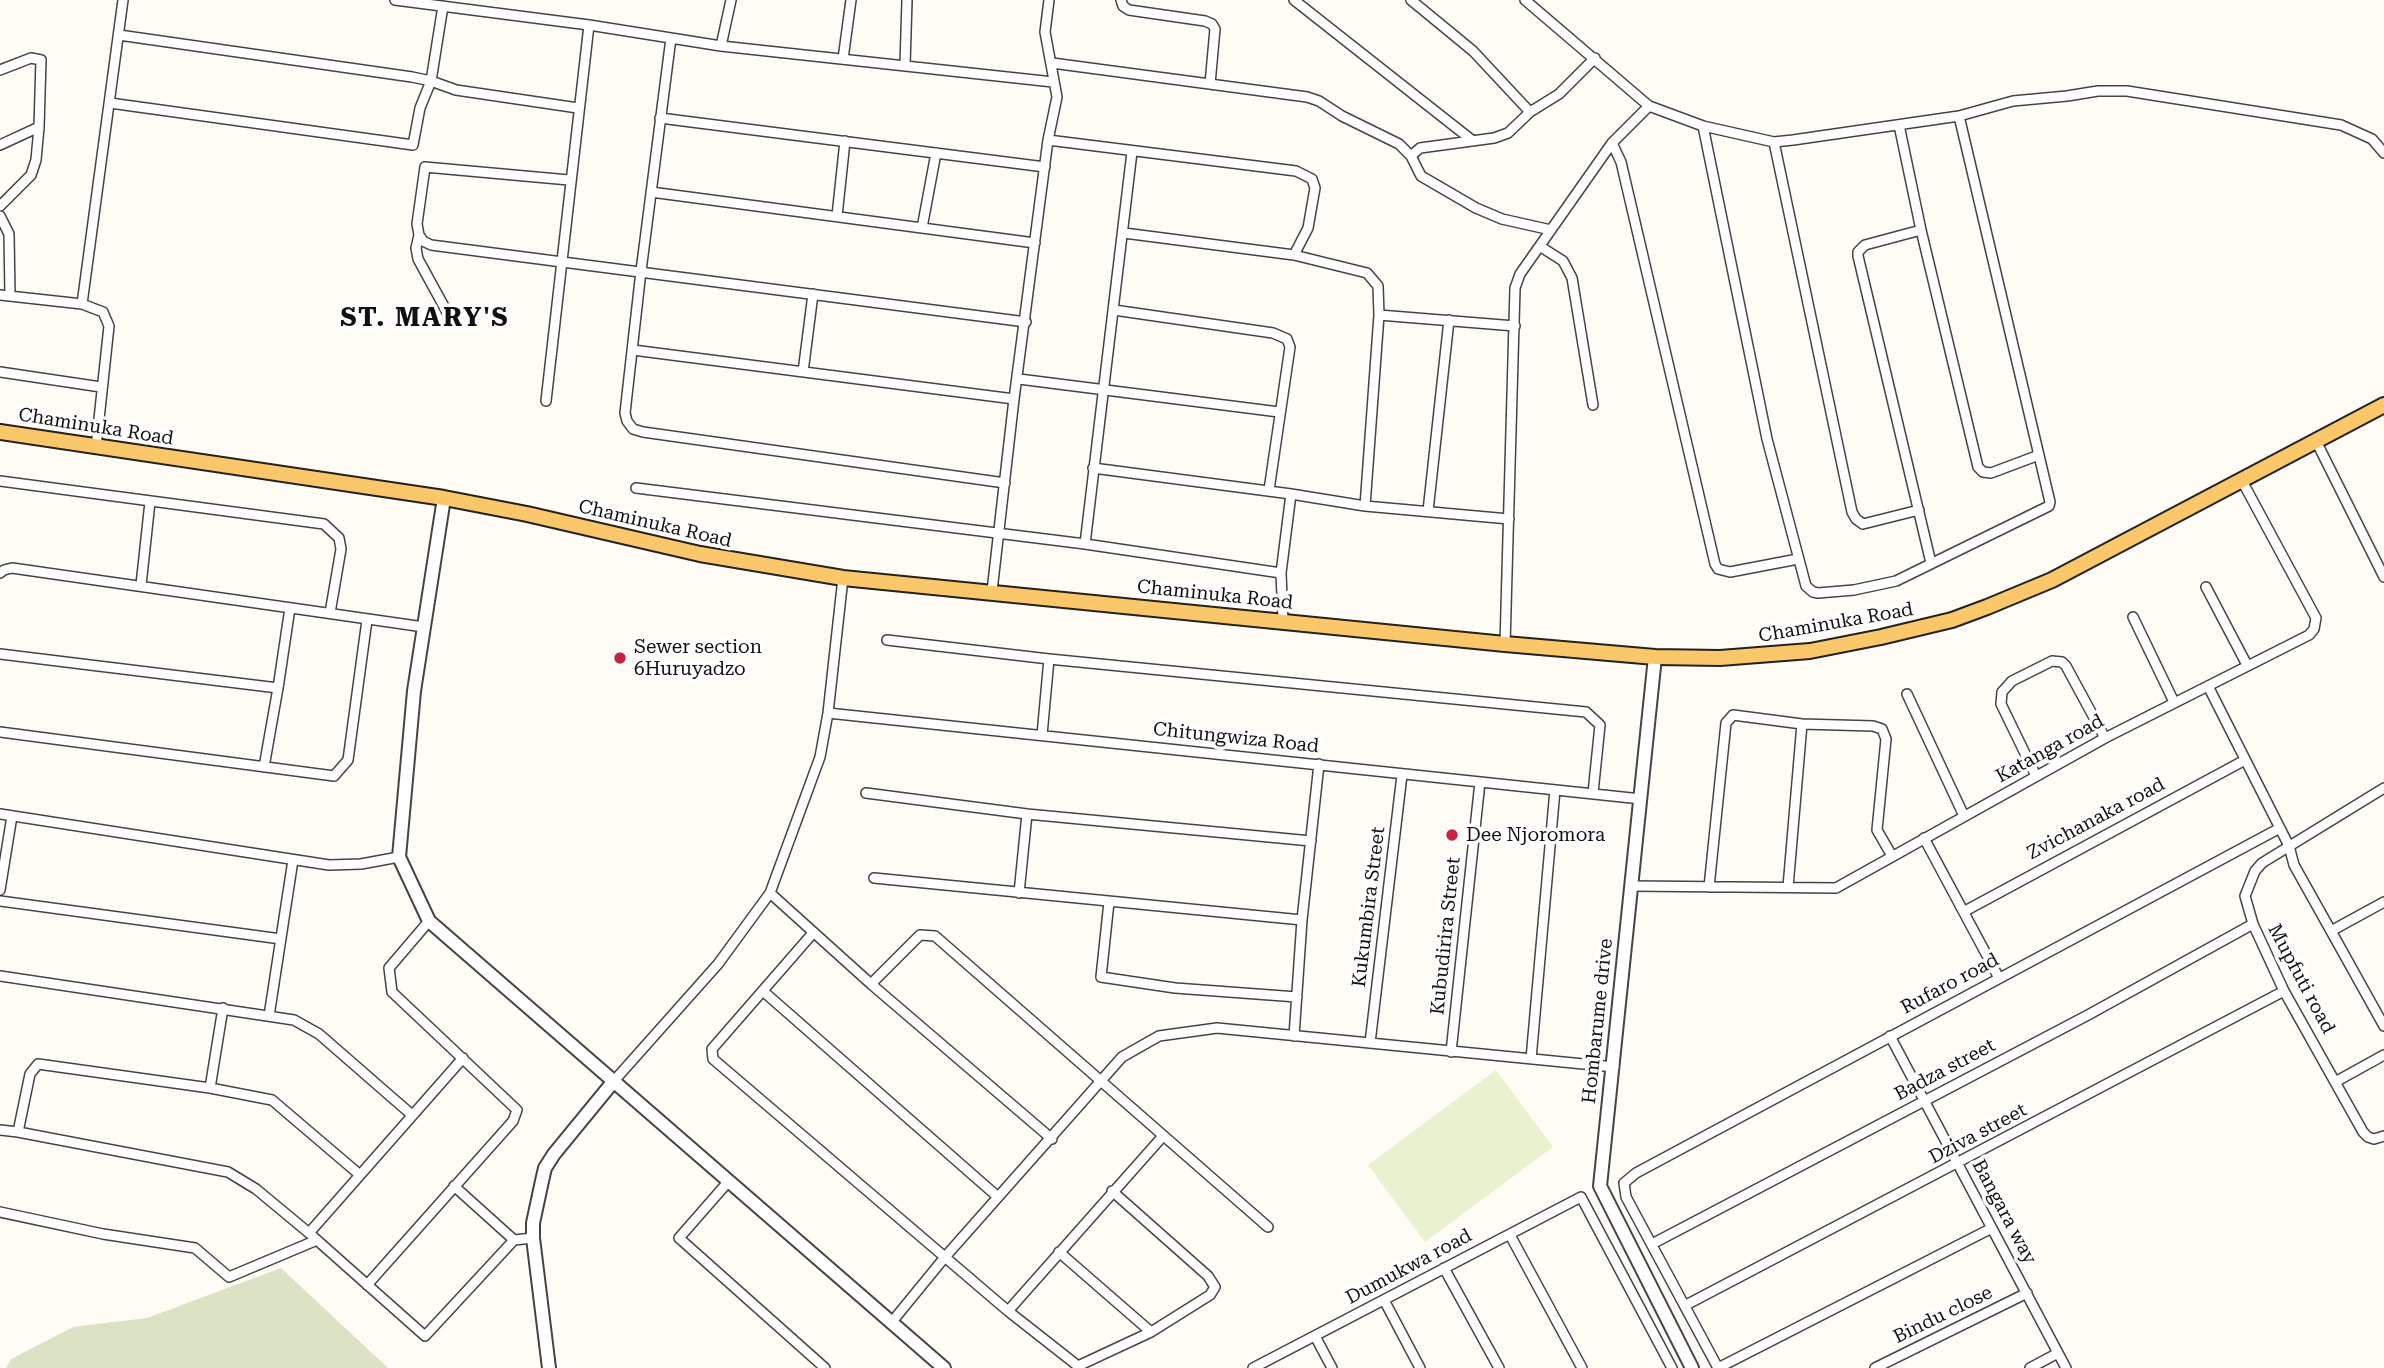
<!DOCTYPE html>
<style>
body{margin:0}
canvas{display:block;background:#fffcf5}
</style>
<canvas width="2384" height="1368"></canvas>
<script>
const c = document.querySelector('canvas').getContext('2d');
c.lineJoin = 'round';
function fill(path, color) { c.fillStyle = color; c.fill(path, 'evenodd'); }
const poly = rows => new Path2D(rows.map(r => 'M' + r).join(''));
function stroke(path, color, width, dash) { c.strokeStyle = color; c.lineWidth = width; c.lineCap = dash ? 'butt' : 'round'; c.setLineDash(dash || []); c.stroke(path); }
function label(font, color, halo, rows, align = 'center') {
  c.font = font + ' "Roboto Serif",serif'; c.lineWidth = 7; c.setLineDash([]); c.textBaseline = 'middle'; c.strokeStyle = halo; c.fillStyle = color; for (const [text, x, y, turn = 0] of rows) {
    c.save(); c.translate(x, y); c.rotate((+turn || 0) * Math.PI / 180); c.textAlign = isNaN(turn) ? turn : align; if (halo) c.strokeText(text, 0, 0); c.fillText(text, 0, 0); c.restore();
  }
}
const cemetery = poly([
 [281,1268,388,1368,6,1368,11,1359,73,1327,147,1318]
]);
const pitch = poly([
 [1496,1070,1553,1147,1425,1242,1368,1165]
]);
const minor = poly([
 [395,0,589,25,721,46,1053,82],
 [1121,0,1123,6,1129,10,1205,21,1212,24,1215,29,1210,84],
 [1294,0,1473,141],
 [1411,0,1473,51,1530,112],
 [119,35,412,77,431,81,456,90,578,108],
 [671,38,641,271,625,413,627,421,633,429,643,432,1005,483],
 [721,46,731,0],
 [843,59,851,0],
 [1052,63,1307,97,1319,101,1342,116,1399,144,1411,156],
 [905,65,907,0],
 [0,70,31,58,41,60,39,127,0,145],
 [110,103,413,145,420,108,431,81,443,6],
 [1649,106,1703,126,1767,439,1806,586,1813,592,1818,593,1854,590,1896,581,2049,506,2050,502,1959,116],
 [660,118,1045,167],
 [1899,125,1921,230,1978,467,1983,472,1991,473,2039,455],
 [1703,126,1774,142,1793,140,1959,116,2013,101,2067,96,2098,91,2127,91,2341,125,2372,139,2384,153],
 [1048,140,1296,171,1312,179,1315,188,1308,228,1294,255,1124,233],
 [1774,142,1852,512,1856,519,1863,524,1919,510],
 [1612,143,1621,162,1715,564,1718,569,1730,572,1798,559],
 [569,180,425,167,417,224,419,235,423,241,431,245,1026,322],
 [651,192,1035,243],
 [0,206,31,175,36,160,39,127],
 [0,216,9,234,10,296],
 [837,216,845,141],
 [922,228,936,153],
 [1551,230,1502,219,1476,208,1421,176,1411,156,1420,148,1494,138,1508,133,1530,112,1559,94,1595,58],
 [1921,230,1865,245,1858,252,1858,256,1931,563],
 [419,235,416,248,418,259,453,323],
 [1541,247,1563,261,1572,278,1593,405],
 [1294,255,1367,273,1378,286,1379,315,1365,506],
 [0,295,82,304,103,312,109,326,96,447],
 [82,304,123,0],
 [1114,310,1273,333,1287,339,1290,347,1269,490],
 [1379,315,1515,326],
 [633,350,1014,399],
 [0,372,101,387],
 [803,372,813,294],
 [1019,379,1279,412],
 [546,401,589,25],
 [2315,439,2384,577],
 [0,481,324,524,339,538,341,549,330,613],
 [636,488,1085,544,1281,573,1291,494,1093,468],
 [1291,494,1365,506,1509,519],
 [1428,511,1449,320],
 [1085,544,1132,152],
 [0,573,4,570,12,568,424,627],
 [1281,573,1283,621],
 [141,585,150,502],
 [2206,587,2247,665],
 [992,591,1014,399,1048,140,1057,97,1045,32,1049,0],
 [2133,617,2174,702],
 [887,640,1049,659,1586,712,1600,725,1593,793],
 [1505,644,1515,288,1520,274,1612,143,1649,106,1525,0],
 [0,654,278,688,290,608],
 [2208,686,2289,846,2294,865,2331,931],
 [1907,694,1964,816],
 [828,713,1641,799],
 [0,732,334,776,348,760,367,620],
 [1042,735,1049,659],
 [264,767,278,688],
 [2036,776,2001,704,2002,692,2012,681,2052,661,2062,662,2066,666,2105,738],
 [2384,788,2262,863,2255,871,2245,896,2253,924,2284,991,2363,1132,2368,1137,2374,1139,2384,1136],
 [866,793,1027,814,1311,841],
 [0,814,329,865,361,864,399,857],
 [1924,838,1999,978],
 [874,878,1302,920],
 [1632,886,1836,888,2105,738,2309,635,2314,629,2316,618,2241,479],
 [1709,887,1726,723,1733,715,1802,724,1873,726,1882,729,1886,739,1877,830,1892,856],
 [1788,887,1802,724],
 [0,890,12,816],
 [770,893,871,984,1052,1139],
 [1019,893,1027,814],
 [0,901,281,939],
 [1109,902,1101,977,1175,988,1297,997],
 [2384,902,2331,931,2384,1026],
 [1965,911,2245,760],
 [813,933,712,1049,713,1059,1008,1311,1078,1366,1151,1332,1210,1295,1215,1287,1208,1276,1112,1191],
 [0,976,294,1020,319,1034,412,1115],
 [871,984,920,935,935,936,1268,1227],
 [764,992,998,1197],
 [269,1016,293,860],
 [1294,1036,1302,920,1319,764],
 [1890,1036,2066,1368],
 [1370,1043,1402,775],
 [1451,1052,1480,782],
 [1531,1059,1555,790],
 [2337,1081,2384,1055],
 [613,1082,718,964,770,893,820,757,828,713,843,578],
 [210,1088,223,1008],
 [0,1130,18,1132],
 [360,1175,272,1100,210,1088,38,1064,30,1074,18,1132,228,1172,256,1189,309,1233,425,1336,514,1240],
 [728,1182,679,1238,825,1368],
 [454,1186,514,1240,533,1238],
 [0,1212,103,1234,195,1248,229,1277,317,1240],
 [309,1233,463,1058],
 [1510,1235,1582,1368],
 [1652,1244,2088,1015,2253,924],
 [1059,1252,1151,1332],
 [1444,1268,1499,1368],
 [367,1285,513,1121,517,1110,392,992,389,968,429,921],
 [1384,1300,1420,1368],
 [1686,1305,2284,991],
 [1008,1311,1163,1136],
 [891,1323,945,1257,1122,1057,1159,1036,1217,1028,1614,1067],
 [1315,1336,1332,1368],
 [1253,1368,1581,1197,1672,1368],
 [1718,1368,1626,1197,1624,1183,1636,1173,2280,828],
 [1718,1368,1992,1228],
 [1875,1368,2027,1293],
 [2030,1368,2058,1353]
]);
const tertiary = poly([
 [444,498,414,691,399,857,429,921,944,1368],
 [1655,657,1600,1186,1692,1368],
 [549,1368,533,1238,533,1223,542,1181,545,1168,554,1154,613,1082]
]);
const primary = poly([
 [0,432,444,498,527,514,700,554,843,578,1505,644,1655,657,1720,658,1810,651,1881,637,1952,620,1987,607,2052,580,2384,405]
]);
const markers = [
 [620,658,7,"#c4253d"],
 [1452,835,7,"#c4253d"]
];
const streetNames = [
 ["Chaminuka Road",96,427,9],
 ["Chaminuka Road",655,524,13],
 ["Chaminuka Road",1215,595,6],
 ["Chaminuka Road",1836,623,-10],
 ["Chitungwiza Road",1236,738,6],
 ["Katanga road",2050,749,-29],
 ["Zvichanaka road",2096,819,-28],
 ["Kukumbira Street",1369,907,-83],
 ["Kubudirira Street",1446,936,-84],
 ["Mupfuti road",2301,979,62],
 ["Rufaro road",1950,984,-28],
 ["Hombarume drive",1598,1021,-84],
 ["Badza street",1945,1070,-28],
 ["Dziva street",1978,1134,-28],
 ["Bangara way",2004,1212,62],
 ["Dumukwa road",1409,1267,-28],
 ["Bindu close",1943,1315,-26]
];
const poiNames = [
 ["Sewer section",634,647],
 ["6Huruyadzo",634,669],
 ["Dee Njoromora",1466,835]
];
const districtNames = [
 ["ST. MARY'S",425,318]
];
fill(cemetery, '#dce3c4');
fill(pitch, '#e9f2cf');
stroke(minor, '#444', 12);
stroke(tertiary, '#444', 16);
stroke(primary, '#222', 18);
stroke(minor, '#fff', 9);
stroke(tertiary, '#fff', 12);
stroke(primary, '#fac86a', 14);
for (const [x, y, r, color] of markers) { const dot = new Path2D(); dot.arc(x, y, r, 0, 2 * Math.PI); c.fillStyle = color; c.fill(dot); stroke(dot, '#fff', 2.5); }
label('19px', '#111', '#fff', streetNames);
label('19px', '#111', '#fff', poiNames, 'left');
c.letterSpacing = '2px';
label('bold 26px', '#111', '#fff', districtNames);
c.letterSpacing = '0px';
</script>
